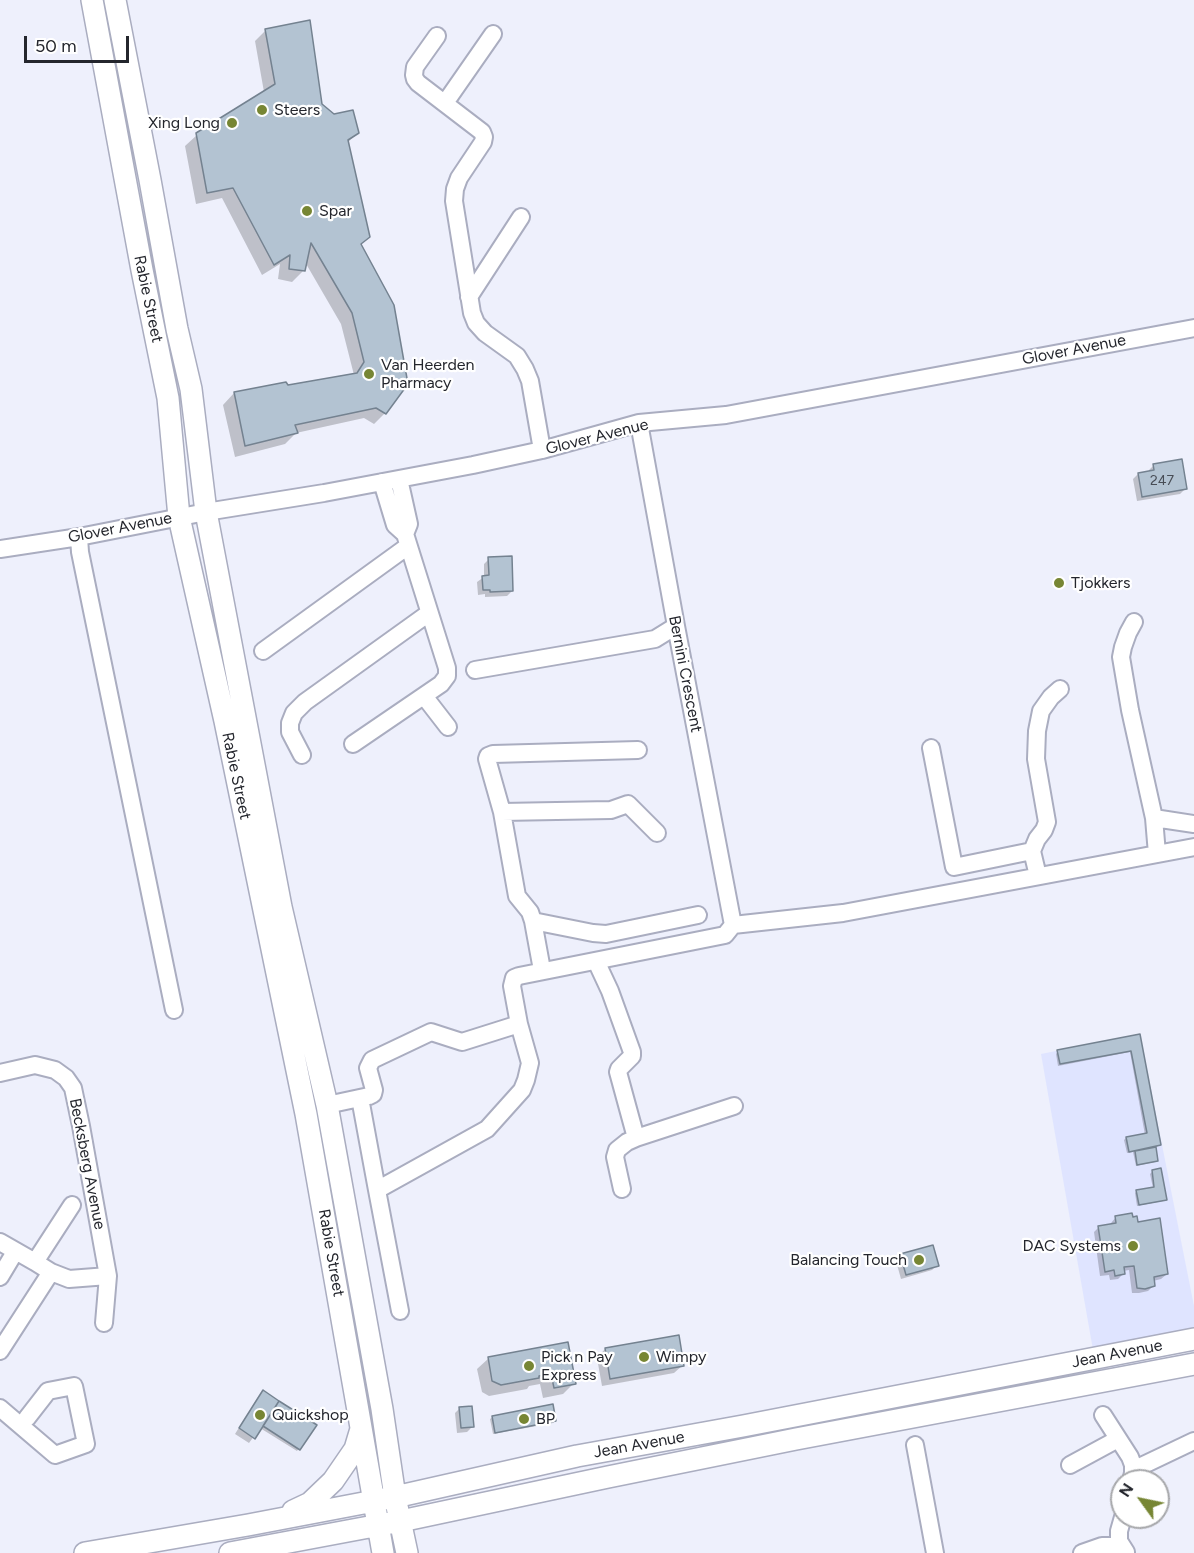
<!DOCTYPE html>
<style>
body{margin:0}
#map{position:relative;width:1194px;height:1553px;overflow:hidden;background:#eef0fc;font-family:Figtree,sans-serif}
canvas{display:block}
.north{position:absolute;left:1110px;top:1469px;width:60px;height:60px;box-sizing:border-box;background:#fff;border:2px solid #a7a8ab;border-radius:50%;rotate:303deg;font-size:16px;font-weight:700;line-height:24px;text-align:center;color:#24262d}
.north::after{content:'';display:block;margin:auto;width:21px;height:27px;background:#778634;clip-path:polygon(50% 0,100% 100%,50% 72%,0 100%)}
.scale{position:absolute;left:24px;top:36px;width:105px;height:27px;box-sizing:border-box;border:3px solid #24262d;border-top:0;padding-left:8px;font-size:18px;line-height:21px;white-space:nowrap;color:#24262d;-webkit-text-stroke:4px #fff;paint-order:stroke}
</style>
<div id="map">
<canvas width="1194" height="1553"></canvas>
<div class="north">N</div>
<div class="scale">50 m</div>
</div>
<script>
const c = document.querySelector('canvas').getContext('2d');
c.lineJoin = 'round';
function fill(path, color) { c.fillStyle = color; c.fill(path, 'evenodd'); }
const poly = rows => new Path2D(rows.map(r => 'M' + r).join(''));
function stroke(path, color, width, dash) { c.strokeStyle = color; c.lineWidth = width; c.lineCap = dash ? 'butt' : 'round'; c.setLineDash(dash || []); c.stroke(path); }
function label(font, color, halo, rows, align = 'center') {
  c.font = font + ' Figtree,sans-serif'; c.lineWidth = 4.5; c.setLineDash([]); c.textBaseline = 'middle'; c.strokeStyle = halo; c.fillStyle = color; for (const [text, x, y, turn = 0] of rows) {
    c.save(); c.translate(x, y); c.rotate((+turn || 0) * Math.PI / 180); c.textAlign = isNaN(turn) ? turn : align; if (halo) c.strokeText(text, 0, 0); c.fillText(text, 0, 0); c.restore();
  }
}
const built = poly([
 [1140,1034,1194,1306,1194,1330,1093,1350,1041,1054]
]);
const shadow = poly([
 [266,30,321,105,358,133,347,143,369,237,360,245,385,413,374,424,364,418,296,433,285,444,235,457,223,405,234,393,285,383,287,387,354,375,341,324,305,262,303,271,292,282,278,279,280,264,262,275,222,198,196,204,185,146,197,135,264,92,255,41],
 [1154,465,1185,489,1180,494,1137,501,1133,479,1138,474,1149,472,1149,470],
 [489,559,512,591,507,596,485,597,485,594,478,595,477,582,484,577,484,564],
 [1139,1036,1160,1145,1154,1148,1157,1160,1155,1162,1136,1166,1133,1152,1127,1153,1124,1140,1126,1138,1145,1135,1130,1052,1058,1066,1056,1054,1058,1051],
 [1152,1172,1165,1199,1163,1201,1137,1206,1135,1193,1137,1191,1153,1188,1150,1174],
 [1116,1217,1167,1274,1161,1279,1153,1281,1154,1285,1148,1291,1139,1293,1132,1293,1129,1270,1123,1271,1123,1274,1118,1279,1110,1280,1109,1275,1100,1276,1094,1232,1099,1227,1111,1225,1111,1223],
 [901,1256,937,1265,932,1270,901,1279,896,1261],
 [567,1344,574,1383,563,1394,543,1398,540,1384,529,1386,527,1389,489,1396,482,1392,477,1369,489,1358],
 [605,1349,683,1365,674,1373,602,1386,597,1358],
 [263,1392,314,1425,297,1451,260,1428,249,1443,235,1434,258,1397],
 [460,1408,473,1426,467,1432,457,1433,455,1413],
 [493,1417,555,1421,553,1423,493,1434,490,1419]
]);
const building = poly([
 [310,20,322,104,334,114,353,110,359,133,348,140,370,237,361,244,394,305,408,384,386,414,376,408,295,425,298,433,245,446,234,392,286,382,288,385,357,373,364,362,352,313,311,243,305,271,289,269,290,255,274,265,233,188,207,193,196,133,275,84,265,29,310,20],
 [1182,459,1187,489,1142,497,1138,473,1154,470,1153,464,1182,459],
 [512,556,513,591,490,592,490,590,483,590,482,576,489,575,488,557,512,556],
 [1140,1034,1161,1145,1129,1152,1126,1137,1147,1133,1131,1051,1060,1064,1057,1050,1140,1034],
 [1156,1147,1158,1161,1137,1165,1135,1151,1156,1147],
 [1161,1168,1167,1200,1139,1205,1136,1190,1154,1187,1152,1170,1161,1168],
 [1132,1213,1133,1217,1137,1216,1138,1222,1160,1218,1168,1274,1154,1277,1155,1286,1145,1289,1137,1288,1134,1266,1124,1267,1125,1274,1115,1276,1114,1270,1105,1272,1098,1226,1116,1223,1115,1216,1132,1213],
 [933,1245,939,1266,906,1275,900,1254,933,1245],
 [679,1335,684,1366,610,1379,605,1348,679,1335],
 [568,1342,576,1384,554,1388,551,1374,539,1376,539,1378,501,1385,492,1381,488,1357,568,1342],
 [263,1390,279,1401,255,1439,239,1428,263,1390],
 [279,1401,317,1425,300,1450,263,1426,279,1401],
 [553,1404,556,1421,495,1433,492,1416,553,1404],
 [472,1406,474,1427,461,1428,459,1407,472,1406]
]);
const minor = poly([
 [437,36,415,67,414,75,415,79,418,83,482,132,484,137,483,142,459,178,455,189,454,201,472,313,476,323,485,333,517,356,525,369,530,381,542,450],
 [445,103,493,34],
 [469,297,521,217],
 [639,423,676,626,733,925],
 [399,479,409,524,405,534],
 [79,537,80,552,174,1010],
 [0,549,79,537,206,512,324,493,473,465,542,450,639,423,726,415,1194,328],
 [1134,622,1128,633,1123,647,1121,657,1130,710,1154,818,1157,854],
 [263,651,408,546],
 [475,670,655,639,676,626],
 [424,696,448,727],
 [353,744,441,684,447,676,447,668,405,534,395,525,382,482],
 [931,748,954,867,1032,851],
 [302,755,290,732,290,723,294,713,305,702,429,613],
 [502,812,611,810,628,804,657,833],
 [1154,818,1194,824],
 [1038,876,1032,851,1037,839,1044,830,1047,822,1036,759,1037,731,1041,711,1051,697,1060,689],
 [533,921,593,933,606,934,698,915],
 [596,961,610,991,632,1052,632,1056,619,1069,618,1072,636,1138,627,1142,617,1150,615,1157,622,1189],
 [542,970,533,921,530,912,517,896,502,812,487,759,488,756,493,754,638,750],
 [0,1073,35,1065,55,1070,66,1078,73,1088,81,1126,108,1276,104,1323],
 [360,1098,377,1190,487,1129,522,1090,526,1080,530,1063,519,1024],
 [327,1105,369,1096,373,1094,374,1090,368,1068,372,1060,431,1032,462,1042,519,1024,512,986,514,978,519,976,725,935,733,925,843,913,1194,847],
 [636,1138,734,1106],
 [377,1190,400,1311],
 [0,1242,35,1262,51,1272,69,1279,108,1276],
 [35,1262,72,1205],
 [0,1277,15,1252],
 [0,1351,51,1272],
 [0,1408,55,1455,86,1444,74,1386,48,1391,27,1418],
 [1103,1415,1130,1457,1133,1465,1133,1473,1131,1481],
 [915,1445,935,1553],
 [1070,1465,1118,1439],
 [1133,1470,1194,1441],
 [1123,1517,1119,1531,1119,1541,1126,1552],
 [1082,1553,1102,1546,1121,1546]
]);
const major = poly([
 [92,0,142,270,168,398,179,517,225,721,306,1114,383,1553],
 [115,0,150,180,177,329,191,389,206,512,281,907,327,1105,382,1409,395,1497,407,1553],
 [293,1511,310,1503,333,1481,355,1449,361,1429],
 [85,1553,248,1525,395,1497,577,1456,743,1426,1194,1339],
 [230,1553,401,1521,608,1477,796,1439,1194,1364]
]);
const markers = [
 [262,110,6,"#778634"],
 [232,123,6,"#778634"],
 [307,211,6,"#778634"],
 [369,374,6,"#778634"],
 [1059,583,6,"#778634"],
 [1133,1246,6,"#778634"],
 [919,1260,6,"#778634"],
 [644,1357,6,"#778634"],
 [529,1366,6,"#778634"],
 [260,1415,6,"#778634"],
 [524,1419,6,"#778634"]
];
const numberNames = [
 ["247",1162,481]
];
const poiNames = [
 ["Steers",274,110],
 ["Xing Long",220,123,"right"],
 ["Spar",319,211],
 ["Van Heerden",381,365],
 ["Pharmacy",381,383],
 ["Tjokkers",1071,583],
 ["DAC Systems",1121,1246,"right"],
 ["Balancing Touch",907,1260,"right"],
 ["Pick n Pay",541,1357],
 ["Express",541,1375],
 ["Wimpy",656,1357],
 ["Quickshop",272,1415],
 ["BP",536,1419]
];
const streetNames = [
 ["Rabie Street",148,299,78],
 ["Glover Avenue",1074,350,-11],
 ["Glover Avenue",597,437,-14],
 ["Glover Avenue",120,528,-11],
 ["Bernini Crescent",685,674,79],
 ["Rabie Street",236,776,78],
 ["Becksberg Avenue",87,1164,79],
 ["Rabie Street",331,1253,80],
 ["Jean Avenue",1117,1354,-11],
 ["Jean Avenue",639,1445,-10]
];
fill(built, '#dfe4ff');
fill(shadow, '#0003');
fill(building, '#b3c3d2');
stroke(building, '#748290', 1.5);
stroke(minor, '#aaadc0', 20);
stroke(major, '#aaadc0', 24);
stroke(minor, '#fff', 16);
stroke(major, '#fff', 21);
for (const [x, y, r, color] of markers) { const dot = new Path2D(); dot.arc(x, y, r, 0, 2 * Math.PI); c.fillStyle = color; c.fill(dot); stroke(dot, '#fff', 2); }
label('14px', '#484d56', null, numberNames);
label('16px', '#24262d', '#fff', poiNames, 'left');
label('16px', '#24262d', '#fff', streetNames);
</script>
